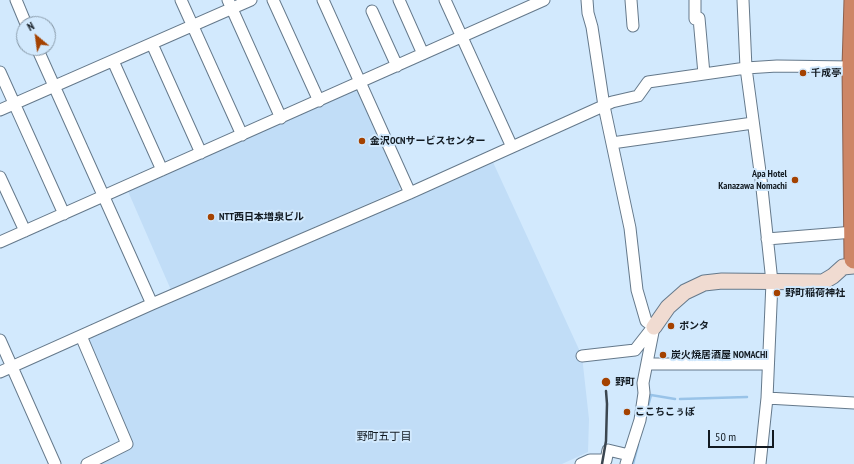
<!DOCTYPE html>
<meta charset="utf-8">
<style>
body{margin:0}
#map{position:relative;width:854px;height:464px;overflow:hidden;background:#d2e9fd;font-family:"PT Sans Narrow",sans-serif}
canvas{display:block}
.north{position:absolute;left:16px;top:16px;width:40px;height:40px;box-sizing:border-box;background:#d2e9fd;border:1px solid #8596a5;border-radius:50%;rotate:331deg;font-size:11px;font-weight:700;line-height:16px;text-align:center;color:#121a21}
.north::after{content:'';display:block;margin:auto;width:14px;height:18px;background:#a44201;clip-path:polygon(50% 0,100% 100%,50% 72%,0 100%)}
.scale{position:absolute;left:708px;top:430px;width:66px;height:18px;box-sizing:border-box;border:2px solid #121a21;border-top:0;padding-left:5px;font-size:12px;line-height:14px;white-space:nowrap;color:#121a21;-webkit-text-stroke:3px #d2e9fd;paint-order:stroke}
</style>
<div id="map">
<canvas width="854" height="464"></canvas>
<div class="north">N</div>
<div class="scale">50 m</div>
</div>
<script>
const c = document.querySelector('canvas').getContext('2d');
c.lineJoin = 'round';
function fill(path, color) { c.fillStyle = color; c.fill(path, 'evenodd'); }
const poly = rows => new Path2D(rows.map(r => 'M' + r).join(''));
function stroke(path, color, width, dash) { c.strokeStyle = color; c.lineWidth = width; c.lineCap = dash ? 'butt' : 'round'; c.setLineDash(dash || []); c.stroke(path); }
function label(font, color, halo, rows, align = 'center') {
  c.font = font + ' "PT Sans Narrow","Noto Sans JP",sans-serif'; c.lineWidth = 4; c.setLineDash([]); c.textBaseline = 'middle'; c.strokeStyle = halo; c.fillStyle = color; for (const [text, x, y, turn = 0] of rows) {
    c.save(); c.translate(x, y); c.rotate((+turn || 0) * Math.PI / 180); c.textAlign = isNaN(turn) ? turn : align; if (halo) c.strokeText(text, 0, 0); c.fillText(text, 0, 0); c.restore();
  }
}
const built = poly([
 [356,88,400,185,399,190,171,290,127,189],
 [492,160,582,356,589,419,588,452,562,464,92,464,132,445,87,339]
]);
const stream = poly([
 [680,399,747,397],
 [647,410,651,395,675,399],
 [633,464,638,445]
]);
const street = poly([
 [16,0,26,24],
 [181,0,242,135],
 [228,0,281,118],
 [273,0,319,101],
 [323,0,410,193],
 [399,0,423,54],
 [445,0,512,147],
 [587,0,588,13,592,27,604,106,630,228,637,290,646,321,654,327],
 [631,0,633,26],
 [695,0,695,19],
 [743,0,746,68,761,179,772,282,767,398,760,464],
 [372,11,397,66],
 [699,18,704,74],
 [152,44,201,153],
 [37,48,152,304],
 [113,61,162,170],
 [0,72,64,214],
 [0,110,251,0],
 [612,143,753,123],
 [0,177,25,231],
 [767,239,854,232],
 [0,242,544,0],
 [81,336,127,444,87,464],
 [0,340,55,464],
 [582,356,635,350,653,327],
 [647,364,767,364],
 [0,372,152,304,410,193,612,102,638,96,648,82,746,68,777,66,852,67],
 [767,398,854,403],
 [581,464,590,460,606,460,608,450,629,455],
 [626,464,640,420,644,393,643,383,654,327]
]);
const secondary = poly([
 [654,327,668,307,685,292,704,283,722,281,823,282,833,276,843,267,854,266]
]);
const highway = poly([
 [854,0,852,67,854,259]
]);
const rail = poly([
 [602,464,606,441,607,404,606,391]
]);
const markers = [
 [803,73,4,"#a44201"],
 [362,141,4,"#a44201"],
 [795,180,4,"#a44201"],
 [211,217,4,"#a44201"],
 [777,293,4,"#a44201"],
 [671,326,4,"#a44201"],
 [663,355,4,"#a44201"],
 [606,382,5,"#a44201"],
 [627,412,4,"#a44201"]
];
const poiNames = [
 ["千成亭",811,73],
 ["金沢OCNサービスセンター",370,141],
 ["Apa Hotel",787,174,"right"],
 ["Kanazawa Nomachi",787,186,"right"],
 ["NTT西日本増泉ビル",219,217],
 ["野町稲荷神社",785,293],
 ["ポンタ",679,326],
 ["炭火焼居酒屋 NOMACHI",671,355],
 ["野町",615,382],
 ["ここちこぅぼ",635,412]
];
const neighbourhoodNames = [
 ["野町五丁目",384,437]
];
fill(built, '#c1ddf7');
stroke(stream, '#99c3e8', 2.5);
stroke(street, '#65798b', 13);
stroke(secondary, '#65798b', 17);
stroke(highway, '#8c604e', 21);
stroke(street, '#fff', 11);
stroke(secondary, '#f0dbd1', 15);
stroke(highway, '#cd8666', 19);
stroke(rail, '#3b4650', 2.5);
for (const [x, y, r, color] of markers) { const dot = new Path2D(); dot.arc(x, y, r, 0, 2 * Math.PI); c.fillStyle = color; c.fill(dot); stroke(dot, '#d2e9fd', 1.5); }
label('bold 10px', '#121a21', '#d2e9fd', poiNames, 'left');
label('11px', '#121a21', '#d2e9fd', neighbourhoodNames);
</script>
